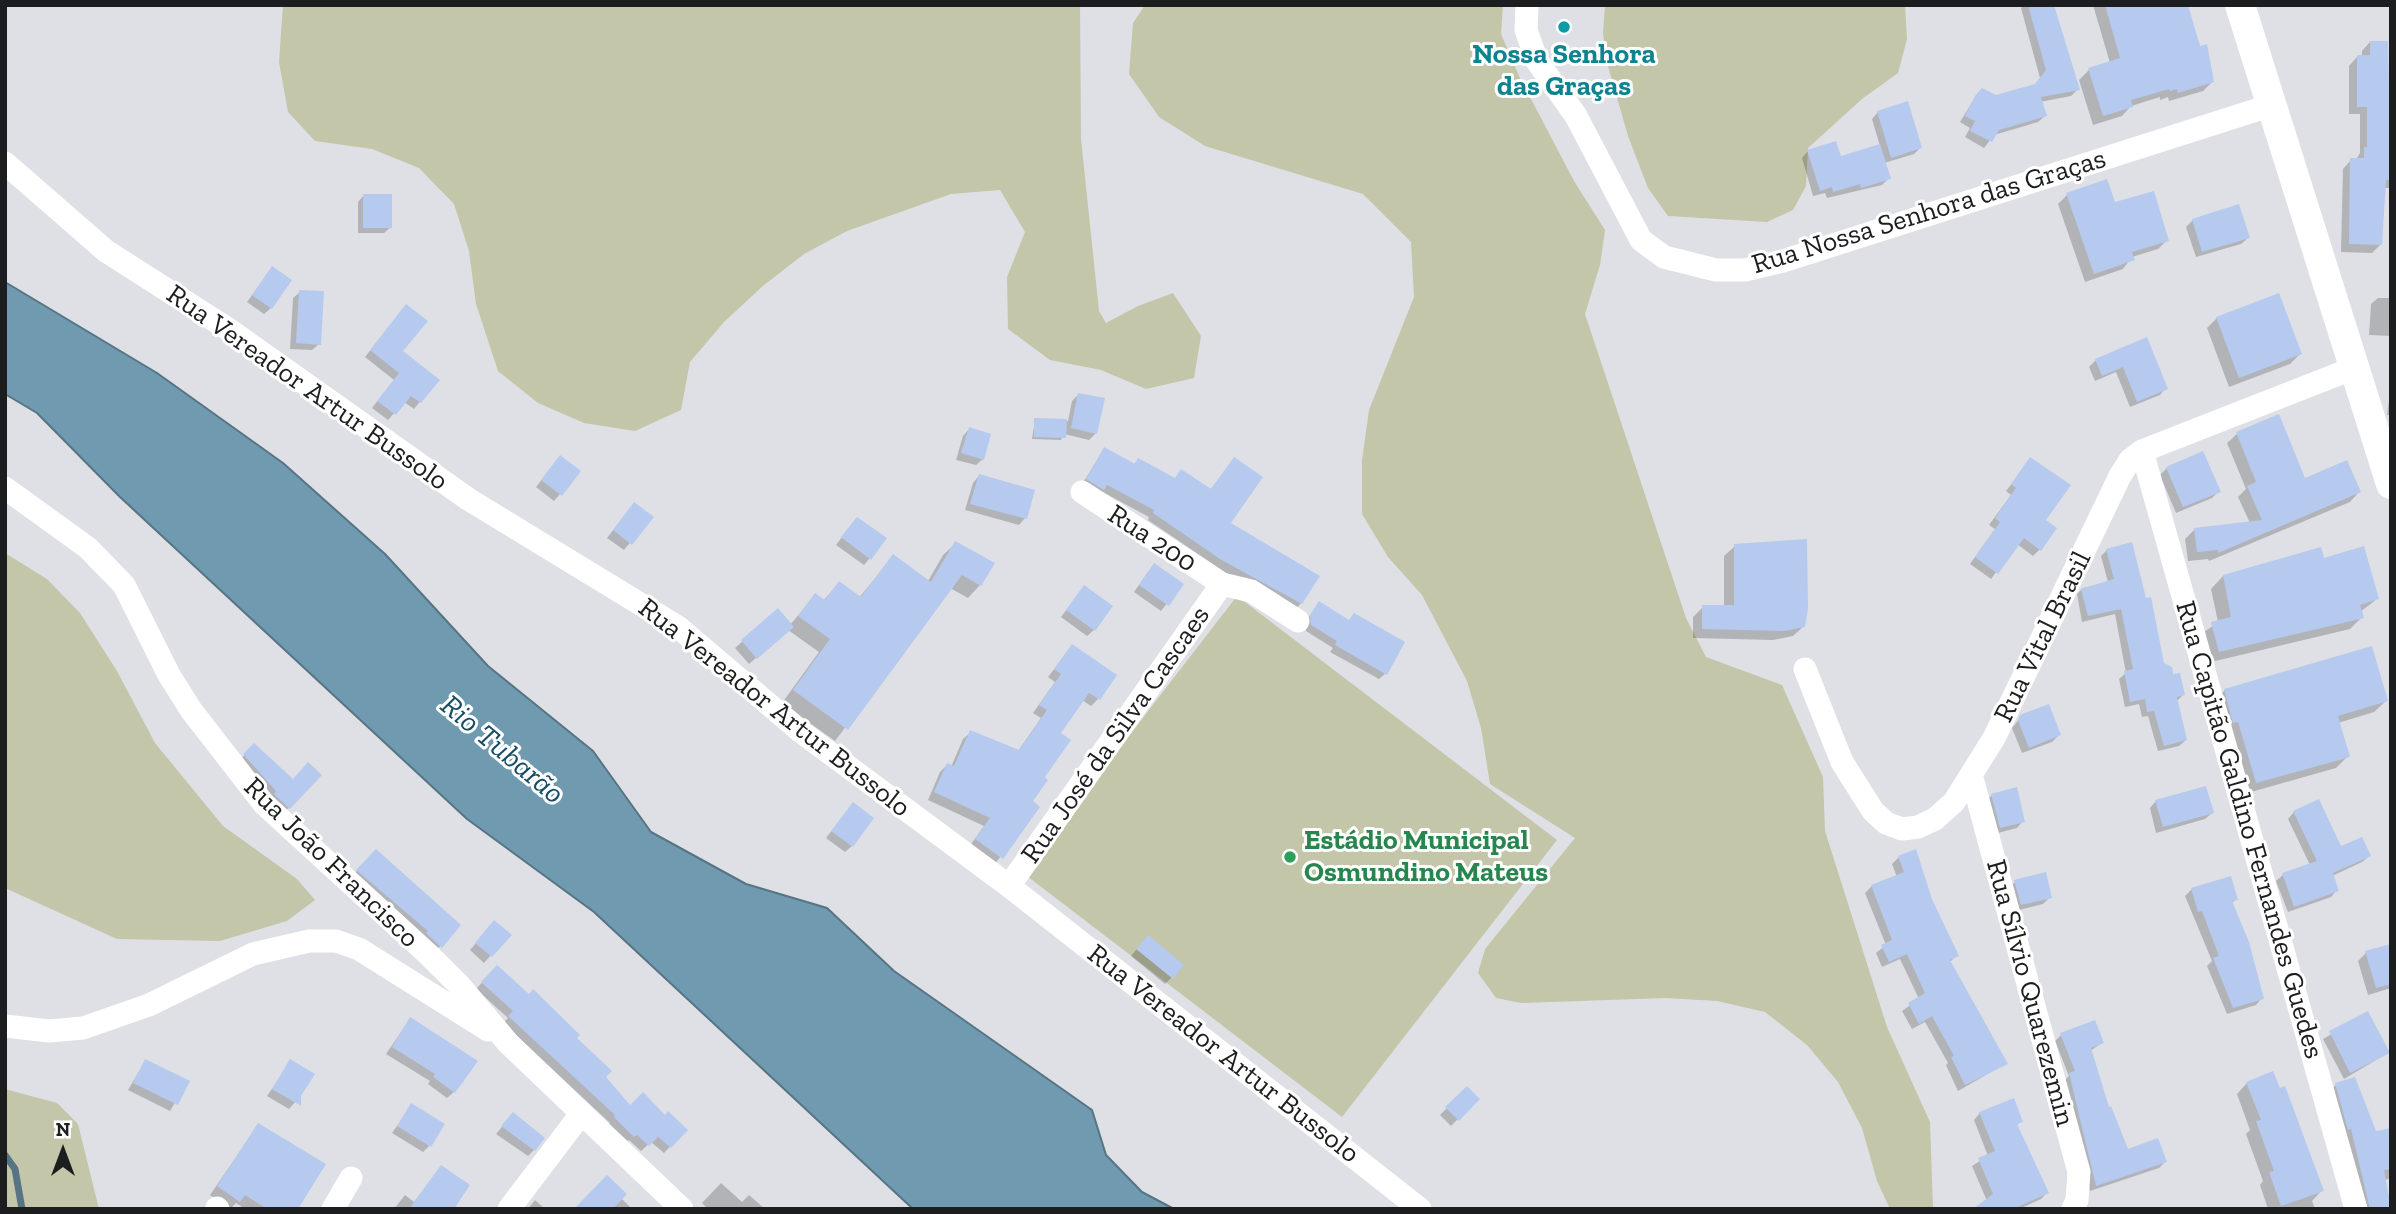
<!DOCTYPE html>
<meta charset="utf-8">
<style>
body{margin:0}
#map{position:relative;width:2396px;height:1214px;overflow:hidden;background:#dee0e5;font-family:"Zilla Slab",serif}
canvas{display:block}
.frame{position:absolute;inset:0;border:7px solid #1c1d1e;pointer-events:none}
.north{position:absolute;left:28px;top:1116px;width:70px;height:70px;-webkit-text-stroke:5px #fff;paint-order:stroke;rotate:0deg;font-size:19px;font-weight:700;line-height:28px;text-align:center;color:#1c1d1e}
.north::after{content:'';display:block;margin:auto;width:24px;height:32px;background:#1c1d1e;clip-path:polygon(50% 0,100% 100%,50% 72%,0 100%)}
</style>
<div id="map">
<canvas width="2396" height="1214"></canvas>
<div class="frame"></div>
<div class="north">N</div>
</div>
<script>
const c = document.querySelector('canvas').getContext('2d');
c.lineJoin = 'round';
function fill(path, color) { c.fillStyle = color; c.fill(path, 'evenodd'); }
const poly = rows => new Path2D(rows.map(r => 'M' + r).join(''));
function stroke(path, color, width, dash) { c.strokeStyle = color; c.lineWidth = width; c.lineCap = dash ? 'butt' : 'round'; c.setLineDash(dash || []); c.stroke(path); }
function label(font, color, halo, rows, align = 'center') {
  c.font = font + ' "Zilla Slab",serif'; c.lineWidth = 6; c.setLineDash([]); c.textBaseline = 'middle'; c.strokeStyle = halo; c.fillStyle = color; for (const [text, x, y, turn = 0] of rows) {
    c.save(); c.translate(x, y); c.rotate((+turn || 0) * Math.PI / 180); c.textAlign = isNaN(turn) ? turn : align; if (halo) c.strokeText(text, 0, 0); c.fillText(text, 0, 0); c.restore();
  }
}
const green = poly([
 [283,5,1080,5,1081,139,1099,311,1106,323,1138,306,1173,293,1201,336,1194,378,1146,389,1101,370,1050,360,1008,329,1007,277,1025,232,1000,190,951,194,847,231,804,254,764,285,724,322,690,362,681,410,635,431,584,423,538,403,498,371,476,304,469,251,454,204,419,168,372,149,315,141,288,112,279,62],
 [1145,5,1503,5,1501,34,1520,78,1574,181,1605,230,1600,265,1585,314,1686,618,1706,657,1782,685,1823,777,1825,831,1887,1027,1930,1122,1933,1209,1890,1209,1877,1181,1862,1128,1838,1082,1807,1045,1765,1012,1717,1001,1666,998,1521,1003,1496,998,1478,973,1485,949,1575,838,1490,784,1481,728,1467,681,1422,595,1388,557,1362,514,1362,460,1369,410,1414,297,1411,242,1363,194,1205,146,1159,117,1129,74,1133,23],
 [1605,5,1905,5,1907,39,1898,73,1862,99,1808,148,1806,186,1793,210,1767,222,1668,216,1648,188,1628,136,1608,66,1603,34],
 [5,553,47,579,80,613,117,671,155,743,223,826,297,879,315,900,287,921,220,941,117,939,5,888],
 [1237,596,1557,840,1342,1117,1023,873],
 [5,1089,57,1103,78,1124,99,1209,5,1209]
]);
const water = poly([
 [5,282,157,373,283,463,385,554,488,666,593,751,651,832,746,884,827,908,894,971,1092,1110,1106,1155,1142,1192,1174,1209,913,1209,594,912,467,819,120,497,37,413,5,394,5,282]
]);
const shadow = poly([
 [2024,5,2051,5,2078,89,2071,96,2040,102,2045,116,2038,122,1994,135,1984,148,1965,137,1970,128,1960,122,1976,96,1996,97,2034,86,2040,78,2021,8],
 [2093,5,2186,5,2212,82,2203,91,2169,101,2168,97,2160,100,2160,97,2131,106,2122,116,2093,125,2079,80,2089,70,2110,63],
 [2370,42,2387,92,2391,92,2391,188,2383,188,2380,245,2372,253,2341,252,2343,169,2351,160,2356,160,2360,153,2360,114,2349,114,2349,66,2357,57,2362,57,2362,51],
 [1878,112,1920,148,1914,154,1884,163,1889,178,1882,185,1827,198,1825,193,1813,196,1802,158,1808,151,1839,158,1880,146,1872,119],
 [364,195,391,227,384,233,358,233,358,202],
 [2067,195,2114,204,2167,240,2158,249,2132,257,2123,269,2085,282,2058,204],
 [2193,220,2248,238,2241,244,2196,257,2186,227],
 [272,268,271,308,264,314,247,302],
 [300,292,319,344,312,350,290,349,293,298],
 [2378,298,2391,298,2391,336,2369,335,2371,304],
 [400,313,401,352,437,380,414,409,404,402,388,420,372,408,394,380,365,357],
 [2217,318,2300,354,2290,364,2229,387,2207,328],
 [2146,339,2166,388,2160,395,2130,407,2116,372,2095,381,2089,367,2096,360],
 [2391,386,2391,415,2387,415],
 [1079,394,1096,433,1089,440,1064,434,1061,440,1032,439,1035,420,1068,421,1072,401],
 [969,429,983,459,976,465,956,460,963,436],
 [2237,434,2304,480,2359,492,2350,502,2209,561,2208,559,2188,561,2185,539,2195,529,2250,523,2238,497,2246,489,2227,443],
 [1104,449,1133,465,1138,460,1174,479,1210,490,1234,459,1229,523,1301,603,1295,610,1238,581,1148,520,1149,517,1101,491,1081,486],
 [2031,459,2044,520,2040,549,2033,556,2017,544,1991,579,1970,564,1995,529,1989,525,2011,495,2006,491],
 [554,464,560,494,554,501,536,487],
 [2167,468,2219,491,2212,498,2176,513,2160,475],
 [979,476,1025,518,1019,525,965,510,973,483],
 [628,511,651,517,624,550,607,538],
 [851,525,870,558,864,565,836,545],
 [956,543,992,564,980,585,968,598,950,588,835,741,782,703,819,652,788,630,749,664,735,648,778,610,790,625,815,595,823,601,839,583,859,598,893,556,928,581,943,555],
 [1735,546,1804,626,1793,636,1773,640,1693,638,1693,617,1703,607,1724,607,1724,556],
 [2107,550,2163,664,2183,695,2177,701,2186,740,2179,746,2158,751,2148,716,2142,717,2139,704,2125,707,2119,679,2126,673,2115,614,2082,622,2077,594,2083,588,2108,582,2101,556],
 [2323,560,2377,599,2360,612,2362,617,2350,629,2207,663,2200,635,2218,622,2211,589,2223,576],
 [1148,572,1182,584,1161,611,1134,592],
 [1084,587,1094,630,1087,636,1061,617],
 [1319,604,1348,621,1354,615,1385,674,1379,679,1330,652,1333,648,1306,631,1305,622],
 [1072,646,1098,699,1091,706,1082,700,1058,734,1030,802,1038,808,994,865,969,847,984,826,928,800,940,772,947,765,951,767,963,739,971,732,1018,751,1041,718,1033,713,1055,682,1048,677],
 [2225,690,2386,701,2374,712,2338,723,2348,756,2336,768,2244,794,2213,702],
 [2021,717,2059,735,2052,742,2022,753,2012,728],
 [254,745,293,781,319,775,283,814,238,762],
 [1992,795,2023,821,2017,828,1994,834,1985,802],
 [2156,801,2212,813,2205,819,2156,833,2150,808],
 [853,804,852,846,845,852,826,838],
 [2294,812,2340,848,2369,856,2362,862,2332,876,2337,890,2331,897,2288,912,2276,881,2283,875,2310,865,2288,819],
 [376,851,459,925,434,953,351,877],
 [1915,851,1931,899,1956,956,1949,963,2005,1064,1958,1091,1946,1065,1948,1063,1925,1022,1912,1029,1902,1011,1919,999,1900,959,1882,967,1876,953,1886,945,1865,893,1872,886,1897,877,1892,864,1898,858],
 [2230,879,2236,899,2231,904,2262,998,2256,1005,2227,1014,2207,966,2212,961,2185,896,2191,890],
 [2015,882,2050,897,2043,904,2015,911,2009,888],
 [488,929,509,935,484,963,470,950],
 [1141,944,1172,977,1165,984,1131,956],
 [2391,946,2391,988,2368,995,2358,961,2366,953],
 [497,967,575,1038,630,1108,665,1117,686,1130,664,1153,651,1142,641,1151,629,1140,626,1142,608,1125,610,1123,503,1023,508,1018,476,989],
 [2368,1013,2388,1053,2344,1079,2323,1039],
 [410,1019,454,1092,447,1098,428,1084,430,1081,386,1054],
 [2061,1035,2102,1043,2090,1051,2108,1109,2127,1152,2165,1162,2159,1168,2090,1191,2064,1081,2069,1076,2055,1041],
 [145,1061,187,1082,170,1111,128,1090],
 [291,1061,295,1102,289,1109,267,1096],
 [2247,1083,2322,1190,2312,1201,2315,1209,2268,1209,2260,1185,2263,1181,2246,1134,2250,1130,2237,1094],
 [2336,1085,2375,1133,2391,1130,2391,1178,2385,1180,2391,1209,2363,1209,2329,1091],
 [1467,1088,1478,1099,1451,1126,1440,1115],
 [411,1106,429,1146,423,1152,392,1133],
 [1980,1113,2021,1121,2016,1126,2047,1193,2041,1199,2019,1209,1976,1209,1987,1201,1972,1166,1988,1156,1974,1120],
 [507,1121,534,1150,528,1156,496,1134],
 [258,1125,296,1209,245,1209,236,1203,230,1209,210,1195],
 [441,1167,449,1209,394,1209,405,1195,414,1202],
 [721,1183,742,1202,749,1195,765,1209,708,1209,702,1203],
 [621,1198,632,1209,576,1209],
 [535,1200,545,1209,528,1209]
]);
const stream = poly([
 [5,1155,15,1169,22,1209]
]);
const building = poly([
 [2028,5,2054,5,2080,90,2041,97,2047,116,1999,130,1992,142,1970,131,1975,121,1965,116,1975,96,1982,88,1996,95,2035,84,2046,70],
 [2105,5,2188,5,2200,46,2207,44,2214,82,2178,93,2177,89,2170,91,2169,89,2131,100,2133,107,2103,116,2088,68,2120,58],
 [2370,41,2388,41,2391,180,2386,180,2382,245,2349,244,2350,158,2364,158,2364,147,2367,147,2367,107,2357,107,2357,55,2370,55],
 [1908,101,1922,148,1891,158,1877,111],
 [1836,141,1841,156,1880,144,1891,179,1861,188,1860,184,1833,192,1832,187,1820,191,1807,150],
 [2107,179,2115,202,2154,191,2169,241,2132,252,2135,260,2094,274,2066,193],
 [363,194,392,194,392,228,363,228],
 [2239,204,2250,238,2202,252,2192,219],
 [272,266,292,280,272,309,252,295],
 [299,290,324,291,321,345,296,343],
 [2279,293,2302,354,2239,378,2216,317],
 [406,304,428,321,403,351,440,380,421,403,411,396,396,415,377,401,399,373,370,350],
 [2147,337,2168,389,2137,402,2123,367,2102,376,2095,359],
 [1078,393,1105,398,1097,434,1071,428],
 [2279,414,2305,478,2347,460,2361,492,2218,553,2218,550,2197,552,2194,528,2262,520,2247,486,2256,482,2236,432],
 [1034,418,1067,419,1066,438,1034,437],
 [969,427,991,434,984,460,961,453],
 [1104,447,1135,464,1138,458,1175,478,1181,469,1211,489,1234,457,1263,477,1231,523,1320,576,1302,604,1220,559,1153,513,1154,510,1107,485,1104,490,1086,479],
 [2203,451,2221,492,2183,507,2166,467],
 [560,455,581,471,562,496,541,480],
 [2030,457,2071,485,2046,520,2057,528,2041,551,2024,538,1998,574,1975,557,2000,522,1995,518,2016,488,2011,484],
 [979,474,1035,490,1027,519,970,504],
 [634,502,654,517,632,545,613,530],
 [857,517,887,538,871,560,841,537],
 [1807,539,1808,609,1805,627,1784,631,1702,629,1702,605,1734,605,1734,544],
 [955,541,995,563,981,586,962,575,848,730,793,690,830,639,798,616,815,593,825,600,839,581,861,597,893,554,931,582],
 [2132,542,2146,598,2151,597,2164,663,2172,667,2173,674,2180,673,2185,695,2177,697,2187,740,2164,746,2154,711,2147,712,2145,699,2130,702,2124,671,2133,669,2121,609,2088,616,2081,589,2114,579,2106,549],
 [2364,546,2379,599,2360,605,2364,618,2219,652,2211,622,2231,617,2223,575,2321,547,2324,558],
 [1154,563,1184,584,1169,606,1139,585],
 [1084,585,1113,606,1095,631,1066,610],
 [1319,601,1349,620,1354,613,1405,642,1387,675,1335,645,1337,641,1311,625,1310,615],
 [778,608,794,627,757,659,741,640],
 [1072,644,1117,675,1100,700,1089,693,1061,733,1071,740,1045,777,1048,780,1033,801,1040,807,1003,859,975,839,990,818,934,792,947,763,954,766,970,730,1019,750,1047,710,1039,705,1061,674,1054,669],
 [2372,646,2388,701,2338,716,2350,757,2256,783,2238,722,2233,723,2224,689],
 [2049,704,2061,735,2029,748,2018,720,2020,715],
 [254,743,293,779,308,762,322,775,290,809,274,794,276,791,243,754],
 [2206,786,2214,813,2163,827,2155,800],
 [2017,787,2025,822,2000,828,1991,794],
 [2319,799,2341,846,2362,837,2371,856,2333,873,2339,891,2294,907,2282,873,2317,861,2293,811],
 [853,802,874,818,853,847,831,831],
 [376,849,461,925,442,948,426,933,428,931,356,870],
 [1916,849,1932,899,1959,956,1950,960,2008,1064,1965,1085,1951,1057,1954,1056,1932,1016,1919,1024,1908,1003,1925,993,1907,954,1889,962,1881,945,1892,940,1871,885,1904,872,1898,856],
 [2046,872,2052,898,2021,905,2014,880],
 [2231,876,2238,900,2232,901,2249,942,2264,999,2233,1008,2213,958,2219,956,2202,911,2198,912,2191,888],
 [494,920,512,935,492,957,475,943],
 [1148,935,1184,965,1173,979,1136,949],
 [2391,944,2391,984,2376,988,2365,951],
 [497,965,529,994,533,989,580,1035,577,1038,612,1071,606,1077,630,1105,643,1092,665,1115,668,1111,688,1130,671,1148,656,1135,658,1137,649,1146,637,1135,634,1137,614,1117,615,1115,508,1016,513,1011,481,982],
 [2368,1011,2390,1053,2350,1073,2329,1031],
 [410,1017,478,1061,455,1093,433,1077,435,1074,392,1047],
 [2095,1020,2104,1043,2091,1048,2109,1107,2111,1106,2128,1149,2158,1138,2167,1162,2096,1186,2069,1073,2075,1071,2060,1033],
 [145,1059,190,1081,178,1105,133,1083],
 [290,1059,315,1074,301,1096,301,1106,272,1089],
 [2273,1071,2280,1088,2285,1086,2324,1191,2281,1206,2269,1172,2274,1171,2256,1121,2261,1120,2246,1082],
 [2355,1077,2376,1131,2391,1128,2391,1169,2384,1170,2391,1209,2370,1209,2351,1129,2348,1130,2335,1083],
 [1467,1086,1480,1099,1459,1121,1445,1107],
 [2014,1098,2023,1122,2017,1124,2049,1193,2013,1209,1973,1209,1993,1194,1978,1158,1995,1151,1979,1112],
 [411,1103,445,1124,431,1147,397,1126],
 [513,1112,545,1138,535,1151,501,1126],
 [258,1123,326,1164,298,1209,267,1209,245,1195,240,1202,217,1186],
 [441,1165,470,1185,454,1209,409,1209],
 [607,1175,627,1194,613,1209,574,1209]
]);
const minor = poly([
 [1527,5,1526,30,1537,61,1576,116,1641,240,1664,257,1716,270,1745,270,1783,261,2272,105],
 [5,163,106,251,228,329,468,499,678,627,800,731,1009,886,1420,1209],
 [2142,451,2356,1209],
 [5,488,88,548,124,585,169,675,191,710,264,804,430,956,460,986,508,1043,682,1209],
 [1082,492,1222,584,1251,591,1298,621],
 [1805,669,1842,762,1873,811,1886,823,1902,829,1918,827,1935,819,1954,802,1994,738,2120,476,2130,460,2142,451,2354,368],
 [1972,778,2079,1172,2077,1200,2073,1209],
 [1009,886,1222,584],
 [5,1026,49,1031,83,1028,149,1005,253,954,309,941,336,941,359,949,488,1030],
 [217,1208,218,1209],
 [333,1209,351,1178],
 [509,1209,581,1114]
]);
const tertiary = poly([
 [2240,5,2391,484]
]);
const markers = [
 [1564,27,7,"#0f9aa8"],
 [1290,857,7,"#2e9e5b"]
];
const cultureNames = [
 ["Nossa Senhora",1564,55],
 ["das Graças",1564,87]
];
const streetNames = [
 ["Rua Nossa Senhora das Graças",1929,212,-17],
 ["Rua Vereador Artur Bussolo",307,388,35],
 ["Rua 200",1152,539,33],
 ["Rua Vital Brasil",2043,637,-64],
 ["Rua Vereador Artur Bussolo",774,708,38],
 ["Rua José da Silva Cascaes",1116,735,-55],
 ["Rua Capitão Galdino Fernandes Guedes",2249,830,74],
 ["Rua João Francisco",331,863,44],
 ["Rua Sílvio Quarezemin",2030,993,75],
 ["Rua Vereador Artur Bussolo",1223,1054,38]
];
const leisureNames = [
 ["Estádio Municipal",1304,841],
 ["Osmundino Mateus",1304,873]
];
const waterNames = [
 ["Rio Tubarão",502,750,40]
];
fill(green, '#c3c6a9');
fill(water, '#709aaf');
stroke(water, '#577484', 2);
fill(shadow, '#0003');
stroke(stream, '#577484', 7);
fill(building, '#b6c9ee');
stroke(minor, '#fff', 23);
stroke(tertiary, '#fff', 30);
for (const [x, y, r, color] of markers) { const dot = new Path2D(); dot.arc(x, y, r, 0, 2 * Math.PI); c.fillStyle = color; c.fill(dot); stroke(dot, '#fff', 2.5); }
label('bold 28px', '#0d838f', '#fff', cultureNames);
label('28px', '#1c1d1e', '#fff', streetNames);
label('bold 28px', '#27864d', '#fff', leisureNames, 'left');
label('italic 30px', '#164c64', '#fff', waterNames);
</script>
